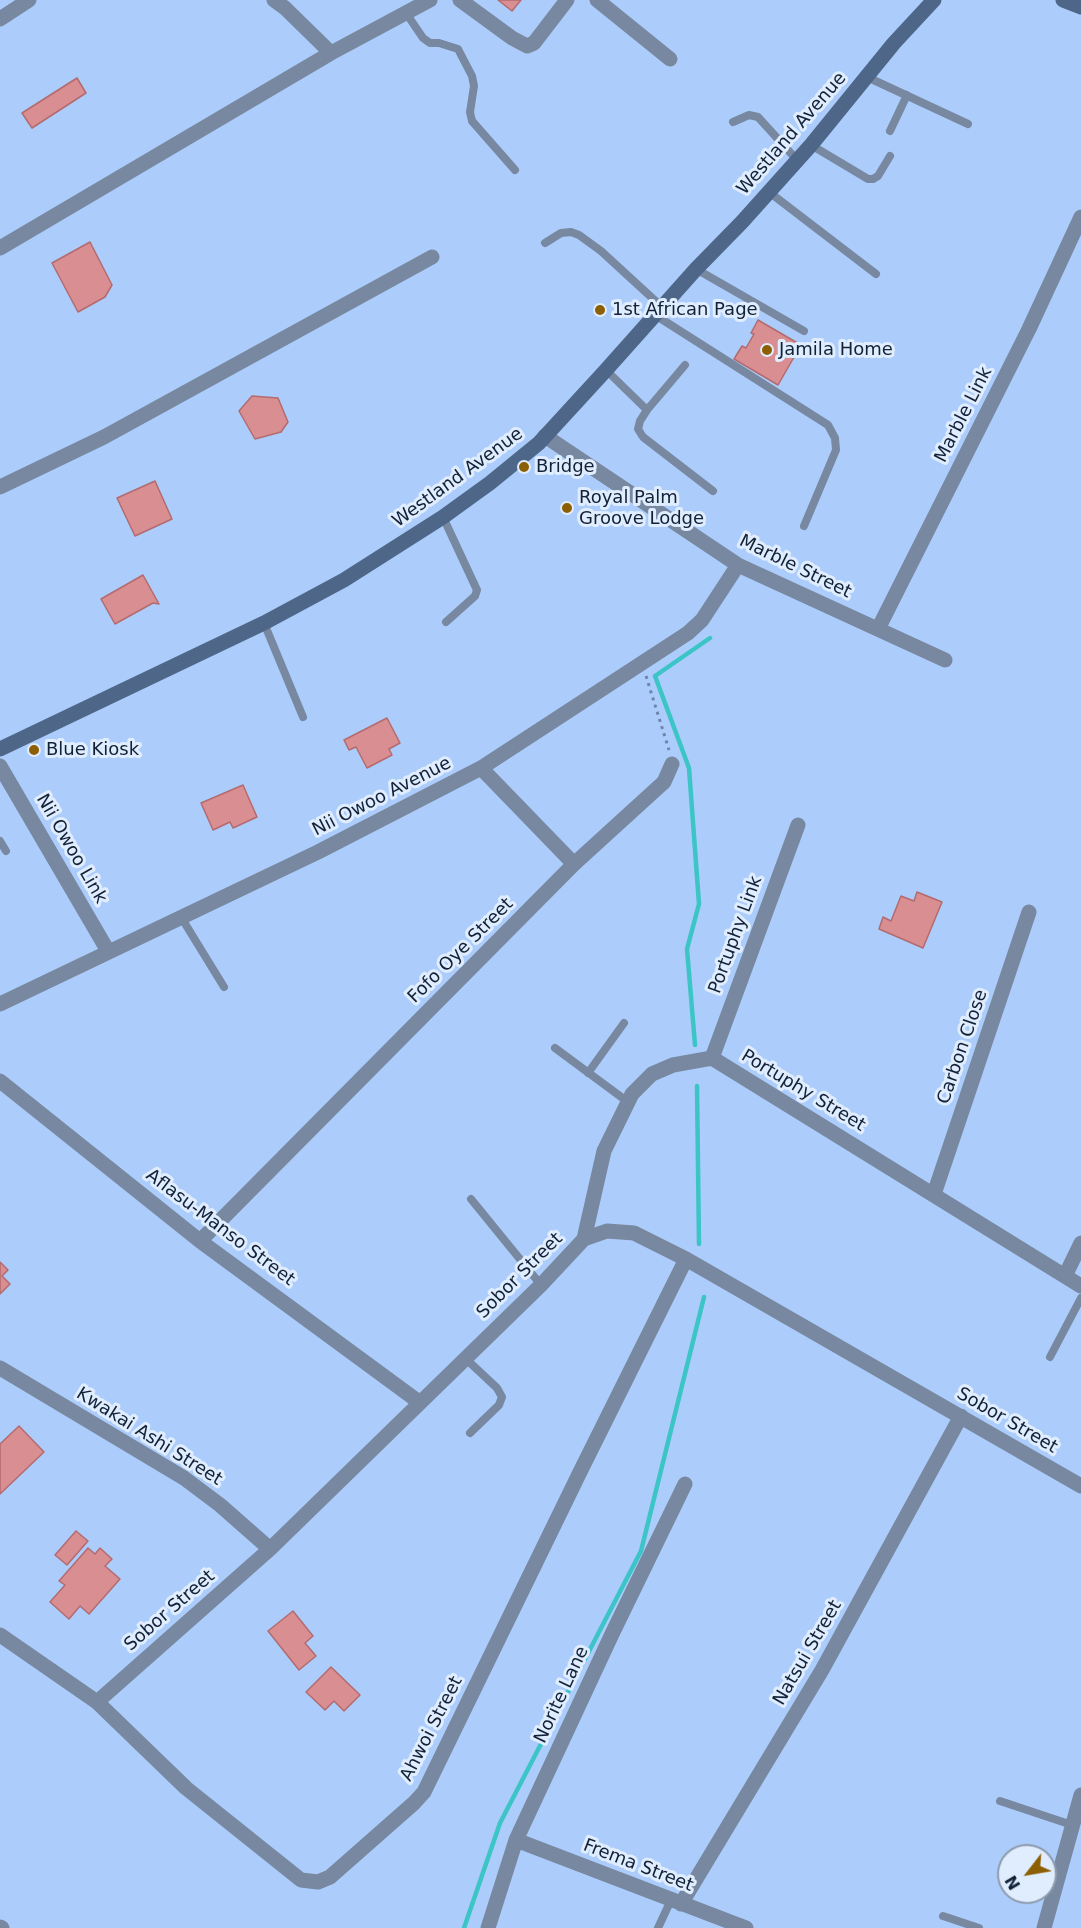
<!DOCTYPE html>
<style>
body{margin:0}
#map{position:relative;width:1081px;height:1928px;overflow:hidden;background:#accdfb;font-family:"DejaVu Sans",sans-serif}
canvas{display:block}
.north{position:absolute;left:997px;top:1844px;width:60px;height:60px;box-sizing:border-box;background:#e0edfe;border:2px solid #8e9bae;border-radius:50%;rotate:239deg;font-size:16px;font-weight:700;line-height:24px;text-align:center;color:#122137}
.north::after{content:'';display:block;margin:auto;width:21px;height:27px;background:#8c5f03;clip-path:polygon(50% 0,100% 100%,50% 72%,0 100%)}
</style>
<div id="map">
<canvas width="1081" height="1928"></canvas>
<div class="north">N</div>
</div>
<script>
const c = document.querySelector('canvas').getContext('2d');
c.lineJoin = 'round';
const poly = rows => new Path2D(rows.map(r => 'M' + r).join(''));
function stroke(path, color, width, dash) { c.strokeStyle = color; c.lineWidth = width; c.lineCap = dash ? 'butt' : 'round'; c.setLineDash(dash || []); c.stroke(path); }
function fill(path, color) { c.fillStyle = color; c.fill(path, 'evenodd'); }
function label(font, color, halo, rows, align = 'center') {
  c.font = font + ' "DejaVu Sans",sans-serif'; c.lineWidth = 6; c.setLineDash([]); c.textBaseline = 'middle'; c.strokeStyle = halo; c.fillStyle = color; for (const [text, x, y, turn = 0] of rows) {
    c.save(); c.translate(x, y); c.rotate((+turn || 0) * Math.PI / 180); c.textAlign = isNaN(turn) ? turn : align; if (halo) c.strokeText(text, 0, 0); c.fillText(text, 0, 0); c.restore();
  }
}
const stream = poly([
 [695,1045,687,949,699,904,689,768,655,676,710,638],
 [697,1086,699,1244],
 [464,1928,500,1823,641,1551,704,1297]
]);
const building = poly([
 [498,0,521,0,512,11,498,0],
 [77,78,86,93,32,128,22,113,77,78],
 [90,242,112,285,105,297,78,312,52,263,90,242],
 [758,320,801,345,778,385,734,359,742,346,746,348,754,334,751,333,758,320],
 [252,396,278,398,288,422,281,432,255,439,239,411,252,396],
 [155,481,172,519,135,536,117,498,155,481],
 [143,575,159,604,153,603,115,624,101,599,143,575],
 [387,718,400,743,389,749,392,755,367,768,356,747,349,750,344,740,387,718],
 [243,785,257,817,233,828,230,822,213,830,201,803,243,785],
 [917,892,942,902,923,948,879,929,883,917,891,921,901,896,914,901,917,892],
 [0,1262,8,1270,2,1276,10,1284,0,1294,0,1262],
 [19,1426,44,1452,0,1494,0,1444,19,1426],
 [76,1531,88,1541,67,1565,55,1555,76,1531],
 [88,1548,95,1554,100,1548,112,1559,105,1566,120,1579,89,1614,80,1606,69,1619,50,1602,65,1585,59,1581,88,1548],
 [293,1611,313,1636,305,1643,316,1656,299,1670,268,1631,293,1611],
 [331,1667,360,1695,344,1711,334,1701,325,1710,306,1692,331,1667]
]);
const path = poly([
 [646,676,669,750]
]);
const lane = poly([
 [406,13,423,38,430,43,439,43,458,49,472,76,474,86,470,112,472,121,515,170],
 [867,77,968,124],
 [733,122,749,115,758,117,797,160],
 [890,131,907,95],
 [811,145,868,179,873,179,878,176,890,156],
 [769,192,876,274],
 [545,243,561,233,571,232,579,235,601,251,662,307],
 [696,269,804,331],
 [655,315,828,425,835,438,836,450,804,526],
 [685,365,647,410,640,421,638,429,643,437,713,491],
 [606,370,647,410],
 [443,517,477,590,475,596,446,622],
 [264,623,303,717],
 [0,841,6,851],
 [181,917,224,987],
 [555,1048,628,1102],
 [588,1073,624,1023],
 [471,1199,541,1285],
 [1050,1357,1081,1298],
 [465,1358,497,1388,502,1397,499,1405,470,1433],
 [1000,1801,1072,1825],
 [943,1916,979,1928],
 [658,1928,671,1900]
]);
const street = poly([
 [274,0,285,8,331,53],
 [460,0,512,38,527,46,534,43,567,0],
 [597,0,670,59],
 [0,19,29,0],
 [0,248,331,53,430,0],
 [545,436,738,565,945,660],
 [0,487,104,437,432,257],
 [878,629,1029,329,1081,217],
 [0,766,108,951],
 [481,768,574,864],
 [0,1004,318,852,481,768,688,633,702,620,738,565],
 [712,1058,798,825],
 [0,1081,200,1241,419,1402],
 [934,1194,1029,912],
 [584,1239,604,1151,632,1094,652,1074,673,1065,712,1058,1081,1286],
 [200,1241,574,864,664,782,672,764],
 [1065,1276,1081,1243],
 [0,1368,184,1478,220,1505,270,1549],
 [0,1635,97,1702,186,1788,301,1880,318,1882,330,1877,414,1803,424,1792,580,1472,686,1259],
 [97,1702,270,1549,541,1285,584,1239,607,1231,634,1233,686,1259,1081,1486],
 [516,1840,746,1928],
 [681,1904,822,1670,961,1416],
 [0,1927,2,1928],
 [488,1928,516,1840,612,1634,685,1484],
 [1044,1928,1081,1795]
]);
const secondary = poly([
 [1063,0,1081,7],
 [0,749,264,623,344,580,443,517,490,483,539,443,606,370,696,269,742,222,811,145,894,43,934,0]
]);
const markers = [
 [600,310,6,"#8c5f03"],
 [767,350,6,"#8c5f03"],
 [524,467,6,"#8c5f03"],
 [567,508,6,"#8c5f03"],
 [34,750,6,"#8c5f03"]
];
const streetNames = [
 ["Westland Avenue",792,134,-49],
 ["Marble Link",964,415,-63],
 ["Westland Avenue",458,478,-36],
 ["Marble Street",795,567,26],
 ["Nii Owoo Avenue",382,797,-27],
 ["Nii Owoo Link",71,849,60],
 ["Portuphy Link",736,935,-70],
 ["Fofo Oye Street",461,951,-45],
 ["Carbon Close",963,1047,-71],
 ["Portuphy Street",803,1091,31],
 ["Aflasu-Manso Street",220,1228,37],
 ["Sobor Street",520,1276,-45],
 ["Sobor Street",1007,1421,30],
 ["Kwakai Ashi Street",149,1437,32],
 ["Sobor Street",170,1611,-41],
 ["Natsui Street",808,1653,-60],
 ["Norite Lane",562,1695,-65],
 ["Ahwoi Street",432,1729,-63],
 ["Frema Street",638,1866,21]
];
const poiNames = [
 ["1st African Page",612,310],
 ["Jamila Home",779,350],
 ["Bridge",536,467],
 ["Royal Palm",579,498],
 ["Groove Lodge",579,519],
 ["Blue Kiosk",46,750]
];
stroke(stream, '#3cc4c6', 4.5);
fill(building, '#d98e91');
stroke(building, '#b36b6f', 1.5);
stroke(path, '#6d86aa', 3, [3, 4.5]);
stroke(lane, '#7788a0', 8);
stroke(street, '#7788a0', 15);
stroke(secondary, '#4e6789', 15);
for (const [x, y, r, color] of markers) { const dot = new Path2D(); dot.arc(x, y, r, 0, 2 * Math.PI); c.fillStyle = color; c.fill(dot); stroke(dot, '#e0edfe', 2); }
label('18px', '#122137', '#e0edfe', streetNames);
label('18px', '#122137', '#e0edfe', poiNames, 'left');
</script>
